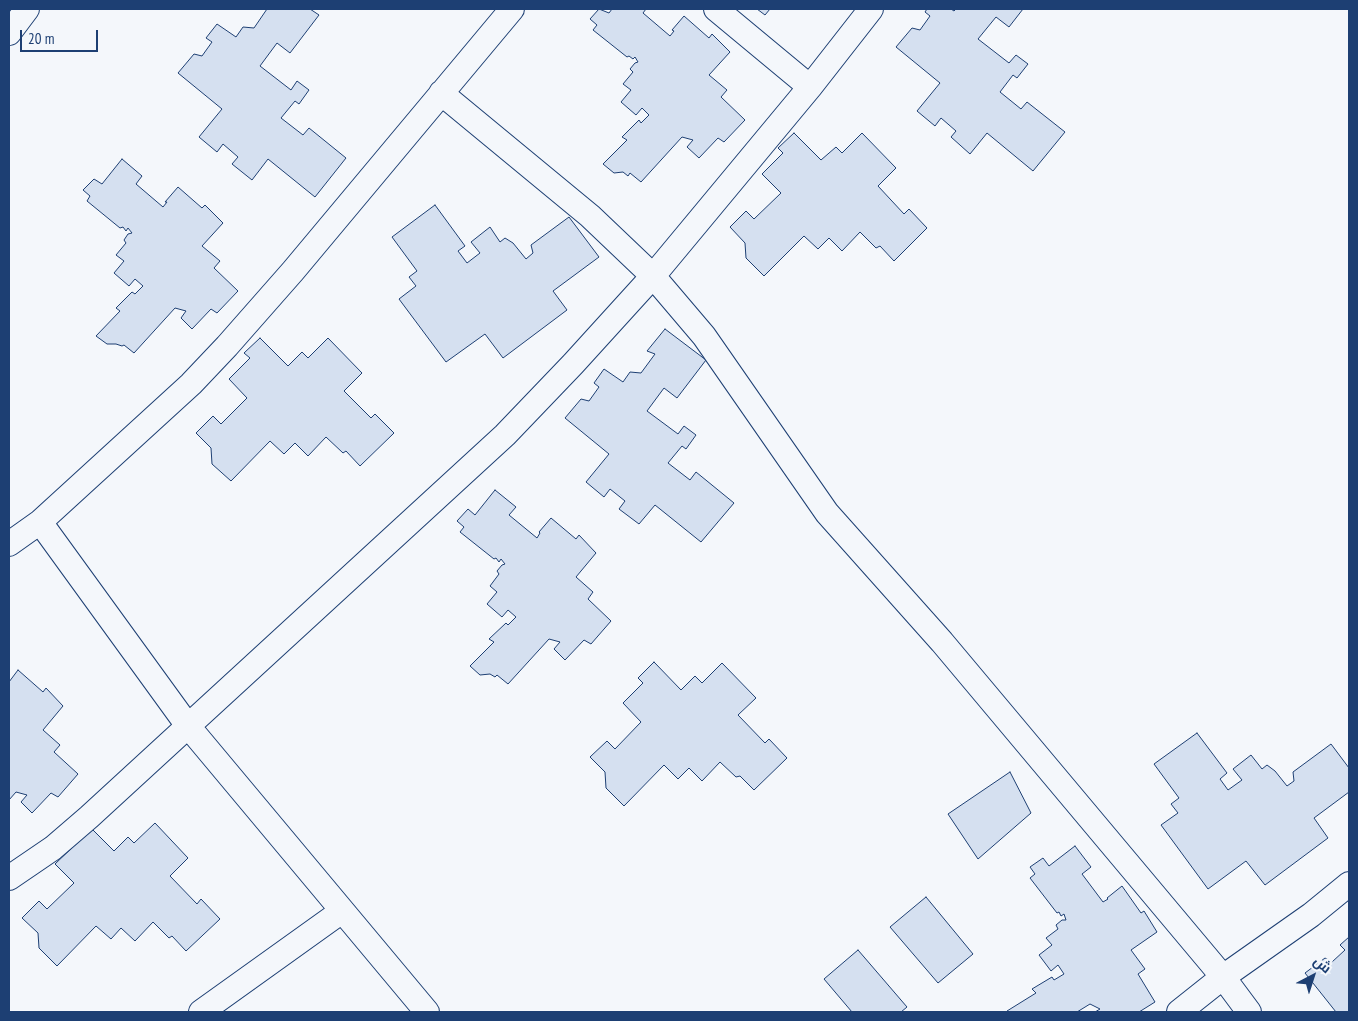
<!DOCTYPE html>
<meta charset="utf-8">
<style>
body{margin:0}
#map{position:relative;width:1358px;height:1021px;overflow:hidden;background:#f4f7fb;font-family:"PT Sans Narrow",Cairo,sans-serif}
canvas{display:block}
.frame{position:absolute;inset:0;border:10px solid #1d3f73;pointer-events:none}
.north{position:absolute;left:1288px;top:951px;width:50px;height:50px;-webkit-text-stroke:4px #f4f7fb;paint-order:stroke;rotate:40deg;font-size:14px;font-weight:700;line-height:20px;text-align:center;color:#1d3f73}
.north::after{content:'';display:block;margin:auto;width:18px;height:22px;background:#1d3f73;clip-path:polygon(50% 0,100% 100%,50% 72%,0 100%)}
.scale{position:absolute;left:20px;top:30px;width:78px;height:22px;box-sizing:border-box;border:2px solid #1d3f73;border-top:0;padding-left:6px;font-size:15px;line-height:18px;white-space:nowrap;color:#1d3f73;-webkit-text-stroke:4px #f4f7fb;paint-order:stroke}
</style>
<div id="map">
<canvas width="1358" height="1021"></canvas>
<div class="frame"></div>
<div class="north">ش</div>
<div class="scale">20 m</div>
</div>
<script>
const c = document.querySelector('canvas').getContext('2d');
c.lineJoin = 'round';
function fill(path, color) { c.fillStyle = color; c.fill(path, 'evenodd'); }
const poly = rows => new Path2D(rows.map(r => 'M' + r).join(''));
function stroke(path, color, width, dash) { c.strokeStyle = color; c.lineWidth = width; c.lineCap = dash ? 'butt' : 'round'; c.setLineDash(dash || []); c.stroke(path); }
const building = poly([
 [266,9,310,9,319,15,290,53,277,43,260,66,291,90,297,81,309,90,299,104,295,101,281,118,303,135,309,128,346,158,315,197,268,159,252,180,232,164,238,157,223,144,217,152,199,137,222,109,178,73,194,54,202,56,212,42,206,38,217,24,236,37,243,27,254,28,267,9,266,9],
 [599,9,609,13,612,9,646,9,643,13,670,36,674,31,672,30,684,16,709,38,712,34,730,52,709,75,727,90,721,97,745,120,724,142,718,138,699,158,687,147,693,140,682,137,641,182,630,173,628,176,623,172,614,173,603,164,627,140,622,137,639,120,641,123,649,115,642,108,636,115,621,102,631,90,623,84,633,72,630,69,635,63,638,62,635,57,633,59,629,56,627,57,593,30,597,25,590,19,599,9],
 [757,9,770,9,765,15,757,9],
 [927,9,951,9,954,11,956,9,1023,9,1009,27,996,17,978,39,1009,63,1016,55,1028,64,1017,78,1013,75,1000,92,1021,109,1027,102,1065,132,1033,171,987,133,970,154,951,137,956,131,941,118,935,126,917,111,940,83,896,47,912,28,920,30,930,16,925,12,927,9],
 [794,133,821,160,836,147,842,153,862,133,896,168,878,186,904,214,909,209,927,228,894,261,880,246,876,248,860,232,842,251,829,238,818,249,804,236,764,276,746,258,745,243,730,227,746,211,754,219,781,193,762,174,783,153,778,148,794,133],
 [122,159,142,176,136,184,163,207,167,202,165,202,178,187,202,208,205,205,223,223,202,246,220,261,214,268,238,291,217,313,211,309,192,329,181,318,186,311,175,308,134,353,124,345,122,346,116,344,107,344,96,336,120,311,116,308,132,292,135,294,143,286,135,279,129,286,114,273,124,261,116,255,126,243,124,240,128,234,132,233,128,228,126,231,123,227,120,228,87,201,90,196,83,190,94,179,102,184,122,159],
 [435,205,465,246,458,251,467,263,480,253,471,242,490,227,500,242,505,238,513,243,526,259,533,253,531,245,569,217,599,257,553,291,567,310,503,358,485,334,446,362,399,299,416,286,409,277,417,271,392,237,435,205],
 [665,329,706,360,677,398,664,388,647,411,678,434,684,426,696,435,686,449,682,446,668,463,690,480,696,472,734,503,701,542,655,505,639,524,619,509,625,501,610,489,604,497,586,482,609,454,565,418,581,399,589,401,599,387,594,383,604,369,623,382,630,372,641,373,655,354,647,351,665,329],
 [260,338,288,366,302,352,308,358,328,338,362,373,344,391,371,418,375,414,394,433,360,466,346,451,343,453,326,437,308,456,295,443,284,454,270,441,231,481,212,464,211,448,196,433,213,416,221,424,247,398,229,379,250,358,244,353,260,338],
 [495,490,516,507,509,515,537,538,540,533,539,532,551,518,576,539,579,535,596,553,576,577,593,592,588,599,611,621,591,644,584,640,565,660,554,649,560,642,549,639,508,684,497,675,495,677,490,674,480,675,470,666,494,642,489,639,506,623,508,625,516,617,508,610,502,617,487,604,497,592,490,586,499,574,497,571,502,565,505,564,501,559,499,562,496,558,494,559,460,532,464,527,457,521,468,509,475,515,495,490],
 [654,662,681,690,695,676,702,683,722,663,756,698,738,715,765,743,769,739,787,758,754,790,740,776,736,777,720,762,702,781,689,768,678,779,664,765,624,806,606,788,605,772,590,757,607,741,615,749,641,722,623,703,643,683,638,678,654,662],
 [18,670,43,692,46,688,63,706,43,730,60,745,54,752,78,774,58,797,51,793,32,813,21,802,27,795,16,792,9,800,9,682,18,670],
 [1197,733,1227,773,1220,779,1228,790,1242,780,1233,769,1251,755,1262,769,1267,765,1275,771,1287,786,1294,781,1293,772,1331,744,1349,768,1349,792,1314,818,1328,838,1265,885,1246,861,1208,889,1161,825,1178,813,1171,804,1179,798,1154,764,1197,733],
 [1010,772,1031,813,978,859,948,814,1010,772],
 [86,823,114,851,128,837,134,843,155,823,188,858,170,876,197,904,201,899,220,919,186,951,172,936,169,938,153,922,135,941,121,928,111,939,96,926,57,966,39,948,38,933,22,918,39,901,47,909,74,883,55,864,76,844,86,823],
 [1075,846,1091,867,1082,874,1103,902,1108,899,1107,898,1122,886,1141,913,1144,911,1157,932,1131,950,1145,969,1138,974,1155,1002,1139,1012,1095,1012,1100,1009,1090,1004,1077,1012,1008,1012,1007,1011,1036,993,1032,989,1052,977,1054,980,1064,974,1058,965,1051,971,1039,955,1052,945,1046,938,1058,929,1056,925,1062,920,1066,920,1064,914,1061,916,1059,912,1057,913,1030,878,1035,874,1030,867,1043,858,1049,866,1075,846],
 [926,897,973,954,938,983,890,927,926,897],
 [1349,937,1349,1012,1336,1012,1305,973,1325,958,1332,962,1345,950,1340,945,1349,937],
 [858,950,907,1007,901,1012,852,1012,824,979,858,950]
]);
const street = poly([
 [716,9,810,87],
 [9,33,27,9],
 [441,93,590,216,653,276,704,336,827,513,942,642,1223,977,1249,1012],
 [40,522,188,726,427,1012],
 [9,544,40,522,191,384,227,346,293,271,512,9],
 [9,878,53,848,89,817,505,435,573,364,653,276,810,87,871,9],
 [201,1012,342,911],
 [1179,1012,1223,977,1311,915,1349,884]
]);
fill(building, '#d5e0f0');
stroke(building, '#1d3f73', 1);
stroke(street, '#1d3f73', 26);
stroke(street, '#f4f7fb', 24);
</script>
